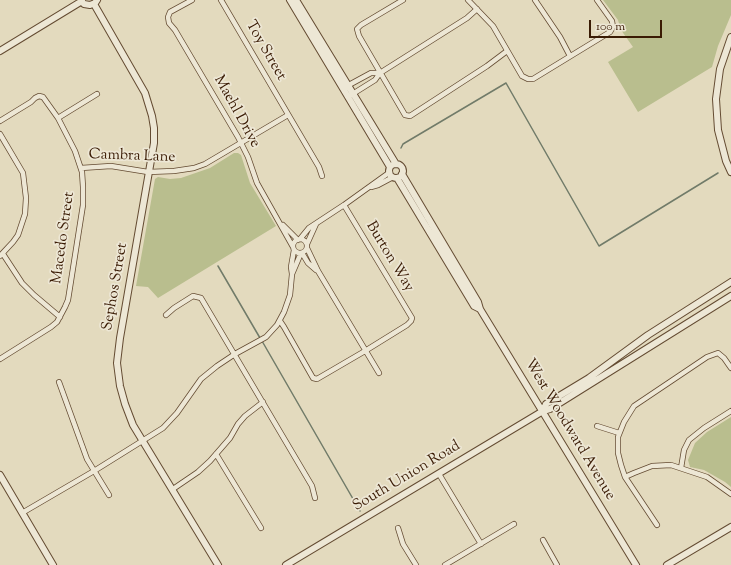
<!DOCTYPE html>
<style>
body{margin:0}
#map{position:relative;width:731px;height:565px;overflow:hidden;background:#e3dabe;font-family:"Sorts Mill Goudy",serif}
canvas{display:block}
.scale{position:absolute;left:589px;top:20px;width:73px;height:18px;box-sizing:border-box;border:2px solid #3a1b04;border-top:0;padding-left:5px;font-size:12px;line-height:14px;white-space:nowrap;color:#3a1b04;-webkit-text-stroke:3px #ede7d5;paint-order:stroke}
</style>
<div id="map">
<canvas width="731" height="565"></canvas>
<div class="scale">100 m</div>
</div>
<script>
const c = document.querySelector('canvas').getContext('2d');
c.lineJoin = 'round';
function fill(path, color) { c.fillStyle = color; c.fill(path, 'evenodd'); }
const poly = rows => new Path2D(rows.map(r => 'M' + r).join(''));
function stroke(path, color, width, dash) { c.strokeStyle = color; c.lineWidth = width; c.lineCap = dash ? 'butt' : 'round'; c.setLineDash(dash || []); c.stroke(path); }
function label(font, color, halo, rows, align = 'center') {
  c.font = font + ' "Sorts Mill Goudy",serif'; c.lineWidth = 3.5; c.setLineDash([]); c.textBaseline = 'middle'; c.strokeStyle = halo; c.fillStyle = color; for (const [text, x, y, turn = 0] of rows) {
    c.save(); c.translate(x, y); c.rotate((+turn || 0) * Math.PI / 180); c.textAlign = isNaN(turn) ? turn : align; if (halo) c.strokeText(text, 0, 0); c.fillText(text, 0, 0); c.restore();
  }
}
const green = poly([
 [603,0,731,0,731,15,718,46,712,67,638,112,608,62,633,47,621,30,618,20],
 [234,153,238,153,241,155,250,183,276,226,158,298,148,287,136,286,155,179,158,177,170,179,181,178,210,168],
 [731,417,731,487,725,482,704,470,690,467,688,460,695,443,707,432]
]);
const stream = poly([
 [401,148,403,144,506,83,599,246,718,173],
 [218,266,260,338],
 [262,341,360,511]
]);
const minor = poly([
 [192,0,170,12,168,17,169,23,175,30,238,137,248,157,257,183,293,247],
 [221,0,319,167,322,176],
 [403,0,361,25,357,29,359,36,405,115,410,116,487,66,507,51],
 [468,0,493,26,522,76,528,79,533,79,610,32,613,27,612,21,597,0],
 [535,0,560,37,570,56],
 [380,73,467,18,477,9],
 [347,86,371,73,380,73,375,80,351,95],
 [58,118,97,94],
 [0,121,31,102,35,98,39,96,43,97,58,118,75,151,82,172,83,187,83,205,68,300,65,307,57,322,51,327,0,359],
 [0,134,23,173,26,198,25,214,18,235,13,242,0,256],
 [81,168,111,166,148,172,174,171,194,168,205,164,288,115],
 [371,187,378,185,393,177],
 [283,225,298,240],
 [300,239,309,228,344,205,390,172],
 '293 246a7 7 0 1 1 14 0a7 7 0 1 1-14 0Z',
 [307,244,316,224],
 [307,248,318,271,379,373],
 [302,253,308,263,316,270],
 [3,254,22,283,34,295,60,317],
 [292,274,291,267,294,250],
 [166,315,174,308,193,296,201,298,312,486,315,498],
 [280,321,284,327,313,378,317,379,365,351,407,325,411,321,412,318,344,205],
 [59,382,87,459,109,495],
 [597,426,619,433],
 [216,454,261,528],
 [681,468,684,450,689,440,704,428,731,411],
 [439,474,481,544],
 [625,477,634,473,652,466,671,465,707,477,731,494],
 [173,489,198,472,210,461,230,438,238,424,245,416,263,402],
 [22,513,94,471,163,428,177,413,201,379,217,366,235,354,266,337,277,325,284,312,290,295,292,274,301,253],
 [657,525,625,477,621,465,618,453,618,437,624,422,634,406,707,357,718,353,724,358,731,368],
 [398,528,403,544,416,565],
 [543,540,557,565],
 [445,565,514,524]
]);
const tertiary = poly([
 [81,0,84,4,90,5,95,3,97,0],
 [290,0,390,167],
 [296,0,396,164],
 [94,4,145,93,152,116,154,128,154,143,120,338,117,363,120,386,125,404,133,425,218,565],
 [731,37,720,69,716,99,718,130,726,161,731,172],
 [0,51,82,1],
 '389 171a7 7 0 1 1 14 0a7 7 0 1 1-14 0Z',
 [402,174,478,302,480,309,636,565],
 [397,178,474,306,480,309],
 [543,411,546,404,589,378,648,335,731,282],
 [0,475,53,565],
 [286,565,543,411,550,409,731,296],
 [667,565,731,527]
]);
const streetNames = [
 ["Toy Street",265,51,60],
 ["Maehl Drive",236,112,61],
 ["Cambra Lane",132,157,2],
 ["Macedo Street",64,238,-82],
 ["Burton Way",389,257,59],
 ["Sephos Street",116,287,-80],
 ["West Woodward Avenue",569,430,59],
 ["South Union Road",407,477,-31]
];
fill(green, '#b9be8e');
stroke(stream, '#717b69', 1.5);
stroke(minor, '#644b32', 6);
stroke(tertiary, '#644b32', 8);
stroke(minor, '#ede7d5', 4.5);
stroke(tertiary, '#ede7d5', 6);
label('15px', '#3a1b04', '#ede7d5', streetNames);
</script>
